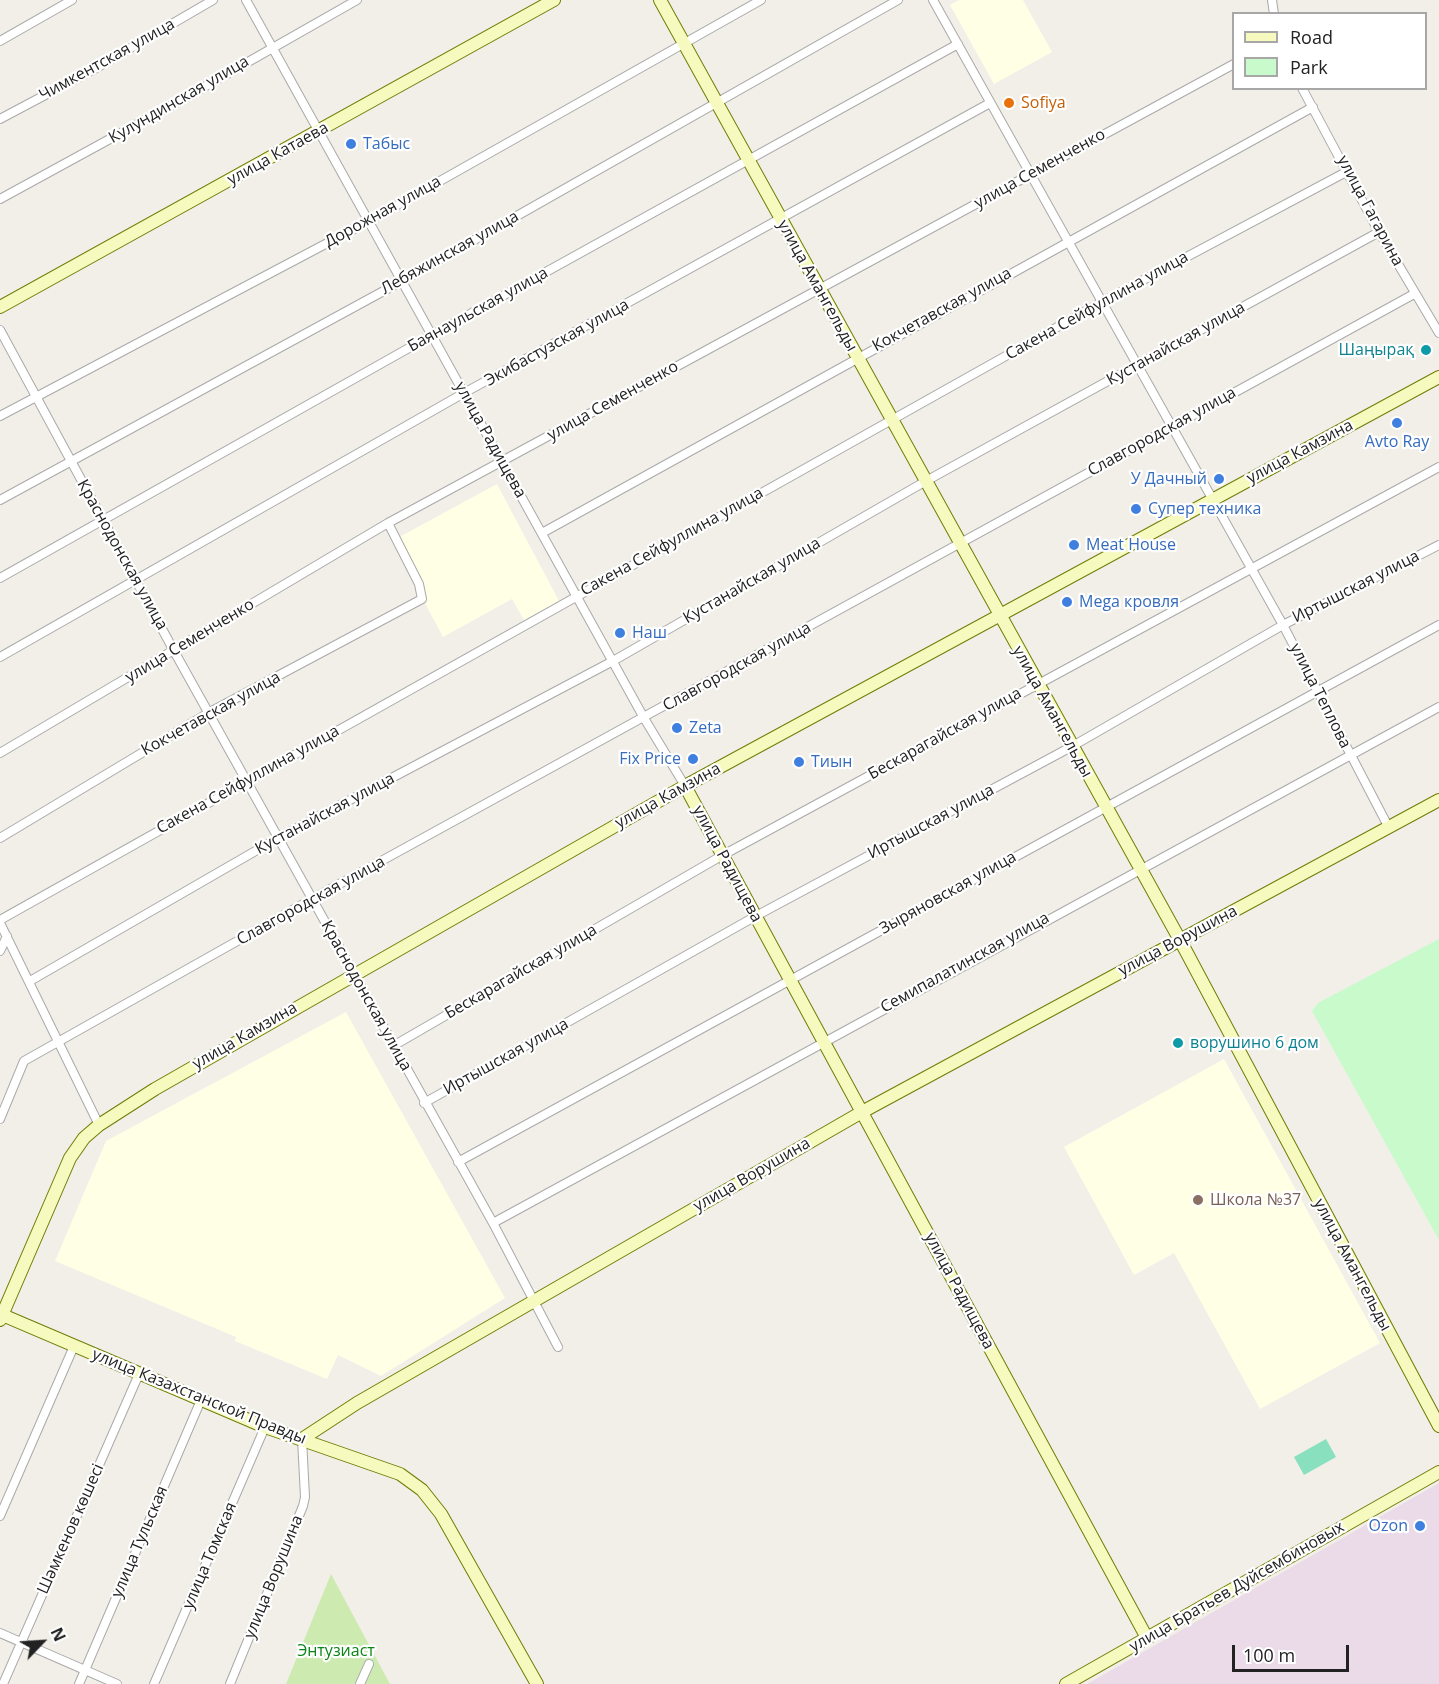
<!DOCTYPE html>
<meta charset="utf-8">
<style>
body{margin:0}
#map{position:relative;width:1439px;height:1684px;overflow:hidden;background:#f2efe9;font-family:"Open Sans",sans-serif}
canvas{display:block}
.legend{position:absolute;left:1232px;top:12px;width:195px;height:78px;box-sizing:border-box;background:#fff;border:2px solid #a7a7a7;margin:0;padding:8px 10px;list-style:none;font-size:18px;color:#222}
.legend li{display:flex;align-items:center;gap:12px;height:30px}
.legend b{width:30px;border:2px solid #a7a7a7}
.north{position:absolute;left:12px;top:1612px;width:60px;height:60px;-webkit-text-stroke:4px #fff;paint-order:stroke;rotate:65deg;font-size:16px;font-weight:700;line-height:24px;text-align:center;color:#222}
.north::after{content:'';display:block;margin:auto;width:21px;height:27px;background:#222;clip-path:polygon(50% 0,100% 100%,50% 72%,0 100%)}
.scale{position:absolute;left:1232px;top:1645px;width:117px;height:27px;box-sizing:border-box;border:3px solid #222;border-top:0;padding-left:8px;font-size:18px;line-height:21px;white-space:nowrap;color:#222;-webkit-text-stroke:4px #fff;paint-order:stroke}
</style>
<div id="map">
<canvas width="1439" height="1684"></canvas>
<ul class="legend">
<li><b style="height:8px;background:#f7fabf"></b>Road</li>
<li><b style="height:16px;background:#c8facc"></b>Park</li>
</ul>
<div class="north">N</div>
<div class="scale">100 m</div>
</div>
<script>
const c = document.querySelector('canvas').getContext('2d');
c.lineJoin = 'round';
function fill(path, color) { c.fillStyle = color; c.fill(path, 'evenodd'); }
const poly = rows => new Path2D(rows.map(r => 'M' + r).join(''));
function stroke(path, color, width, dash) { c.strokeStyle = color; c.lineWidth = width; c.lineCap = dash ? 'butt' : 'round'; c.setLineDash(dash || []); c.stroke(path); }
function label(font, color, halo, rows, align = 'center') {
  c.font = font + ' "Open Sans",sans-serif'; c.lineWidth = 4.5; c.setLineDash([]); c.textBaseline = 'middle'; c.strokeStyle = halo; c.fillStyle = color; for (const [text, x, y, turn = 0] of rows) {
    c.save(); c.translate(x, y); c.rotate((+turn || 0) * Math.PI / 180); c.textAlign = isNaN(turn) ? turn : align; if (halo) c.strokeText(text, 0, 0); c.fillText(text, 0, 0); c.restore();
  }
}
const industrial = poly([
 [1439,1483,1439,1684,1087,1684]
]);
const education = poly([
 [959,0,1023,0,1052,52,994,84,950,5],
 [497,484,559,601,524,620,512,599,443,637,392,541],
 [346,1012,505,1298,381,1376,338,1355,327,1379,235,1341,236,1337,55,1261,106,1141],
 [1224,1059,1380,1343,1260,1409,1174,1253,1134,1275,1064,1147]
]);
const grass = poly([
 [331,1574,390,1684,286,1684]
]);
const park = poly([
 [1439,939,1439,1240,1312,1011,1318,1003]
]);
const pitch = poly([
 [1326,1439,1336,1457,1304,1475,1294,1457]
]);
const street = poly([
 [246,0,644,718,685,786],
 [933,0,1283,625,1389,828],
 [1272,0,1274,14],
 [0,41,72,0],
 [1302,88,1379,232,1439,333],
 [0,119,98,67,213,0],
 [0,199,183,99,357,0],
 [0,330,174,651,493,1223,558,1347],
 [0,416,369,221,761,0],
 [0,500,402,281,898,0],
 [542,533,1313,107],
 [0,578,432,335,958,44],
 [0,657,464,393,990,103],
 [0,753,388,523,1234,64],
 [0,838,210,712,422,599,419,584,388,523],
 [0,920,1102,302,1348,171],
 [0,923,99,1125],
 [0,951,7,936],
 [30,981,278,838,613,661,926,481,1379,232],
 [393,1046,723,855,1439,467],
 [424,1103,756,916,1071,747,1283,625,1439,545],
 [0,1119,24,1061,312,899,1414,294],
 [458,1162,1439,625],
 [493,1223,1439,707],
 [0,1516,74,1346],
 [0,1633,117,1684],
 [3,1684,139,1374],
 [79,1684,201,1400],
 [154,1684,265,1427],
 [230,1684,303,1506,305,1497,302,1439],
 [360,1684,369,1664]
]);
const secondary = poly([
 [660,0,1180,940,1439,1426],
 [0,307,554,0],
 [685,786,1147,1638],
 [0,1314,265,1427,400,1474,422,1490,441,1514,537,1684],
 [0,1320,70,1158,84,1138,99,1125,155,1089,685,786,1439,377],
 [302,1439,357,1403,862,1112,1439,800],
 [1066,1684,1439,1472]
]);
const markers = [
 [1009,103,6,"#e8710a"],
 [351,144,6,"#3f7fe0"],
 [1426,350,6,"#0f9aa8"],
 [1397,423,6,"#3f7fe0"],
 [1219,479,6,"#3f7fe0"],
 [1136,509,6,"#3f7fe0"],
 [1074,545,6,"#3f7fe0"],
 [1067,602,6,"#3f7fe0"],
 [620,633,6,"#3f7fe0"],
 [677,728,6,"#3f7fe0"],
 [693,759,6,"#3f7fe0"],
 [799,762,6,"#3f7fe0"],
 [1178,1043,6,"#0f9aa8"],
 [1198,1200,6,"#8d6e63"],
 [1420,1526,6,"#3f7fe0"]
];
const streetNames = [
 ["Чимкентская улица",107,60,-29],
 ["Кулундинская улица",179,100,-30],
 ["улица Катаева",278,154,-29],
 ["улица Семенченко",1040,169,-29],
 ["улица Гагарина",1370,211,62],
 ["Дорожная улица",383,212,-29],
 ["Лебяжинская улица",450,253,-29],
 ["улица Амангельды",817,286,61],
 ["Сакена Сейфуллина улица",1097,306,-29],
 ["Баянаульская улица",478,310,-29],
 ["Кокчетавская улица",942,310,-29],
 ["Экибастузская улица",557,343,-29],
 ["Кустанайская улица",1176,344,-29],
 ["улица Семенченко",613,401,-29],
 ["Славгородская улица",1162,432,-29],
 ["улица Радищева",490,440,61],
 ["улица Камзина",1300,452,-28],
 ["Сакена Сейфуллина улица",672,542,-29],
 ["Краснодонская улица",122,555,61],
 ["Кустанайская улица",752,581,-30],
 ["Иртышская улица",1356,587,-27],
 ["улица Семенченко",190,641,-31],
 ["Славгородская улица",737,667,-29],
 ["улица Теплова",1320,696,63],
 ["улица Амангельды",1052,712,61],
 ["Кокчетавская улица",211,714,-29],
 ["Бескарагайская улица",945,734,-29],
 ["Сакена Сейфуллина улица",248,780,-29],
 ["улица Камзина",668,796,-29],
 ["Кустанайская улица",325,814,-28],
 ["Иртышская улица",931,822,-28],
 ["улица Радищева",727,864,62],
 ["Зыряновская улица",948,893,-29],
 ["Славгородская улица",311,901,-29],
 ["улица Ворушина",1178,941,-28],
 ["Семипалатинская улица",965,963,-29],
 ["Бескарагайская улица",521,972,-30],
 ["Краснодонская улица",366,996,61],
 ["улица Камзина",245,1036,-30],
 ["Иртышская улица",506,1057,-29],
 ["улица Ворушина",752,1175,-30],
 ["улица Амангельды",1352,1265,62],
 ["улица Радищева",959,1291,62],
 ["улица Казахстанской Правды",199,1397,22],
 ["Шәмкенов көшесі",71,1529,-66],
 ["улица Тульская",140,1542,-67],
 ["улица Томская",210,1556,-67],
 ["улица Ворушина",274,1577,-68],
 ["улица Братьев Дуйсембиновых",1237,1587,-30]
];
const foodNames = [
 ["Sofiya",1021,103]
];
const shopNames = [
 ["Табыс",363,144],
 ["Avto Ray",1397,442,"center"],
 ["У Дачный",1207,479,"right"],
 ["Супер техника",1148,509],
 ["Meat House",1086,545],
 ["Mega кровля",1079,602],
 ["Наш",632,633],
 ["Zeta",689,728],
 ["Fix Price",681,759,"right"],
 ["Тиын",811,762],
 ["Ozon",1408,1526,"right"]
];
const cultureNames = [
 ["Шаңырақ",1414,350],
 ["ворушино 6 дом",1190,1043,"left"]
];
const educationNames = [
 ["Школа №37",1210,1200]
];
const parkNames = [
 ["Энтузиаст",336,1651]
];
fill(industrial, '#ebdbe8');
fill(education, '#ffffe5');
fill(grass, '#cdebb0');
fill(park, '#c8facc');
fill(pitch, '#88e0be');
stroke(street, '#a9a9a9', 10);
stroke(secondary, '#707d05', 14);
stroke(street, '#fff', 8);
stroke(secondary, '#f7fabf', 12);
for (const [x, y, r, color] of markers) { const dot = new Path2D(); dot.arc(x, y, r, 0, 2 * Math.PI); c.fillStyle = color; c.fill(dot); stroke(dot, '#fff', 2); }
label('16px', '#222', '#fff', streetNames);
label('16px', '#c56008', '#fff', foodNames, 'left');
label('16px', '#366cbe', '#fff', shopNames, 'left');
label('16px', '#0d838f', '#fff', cultureNames, 'right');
label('16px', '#785e54', '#fff', educationNames, 'left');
label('16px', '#0c8416', '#fff', parkNames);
</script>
